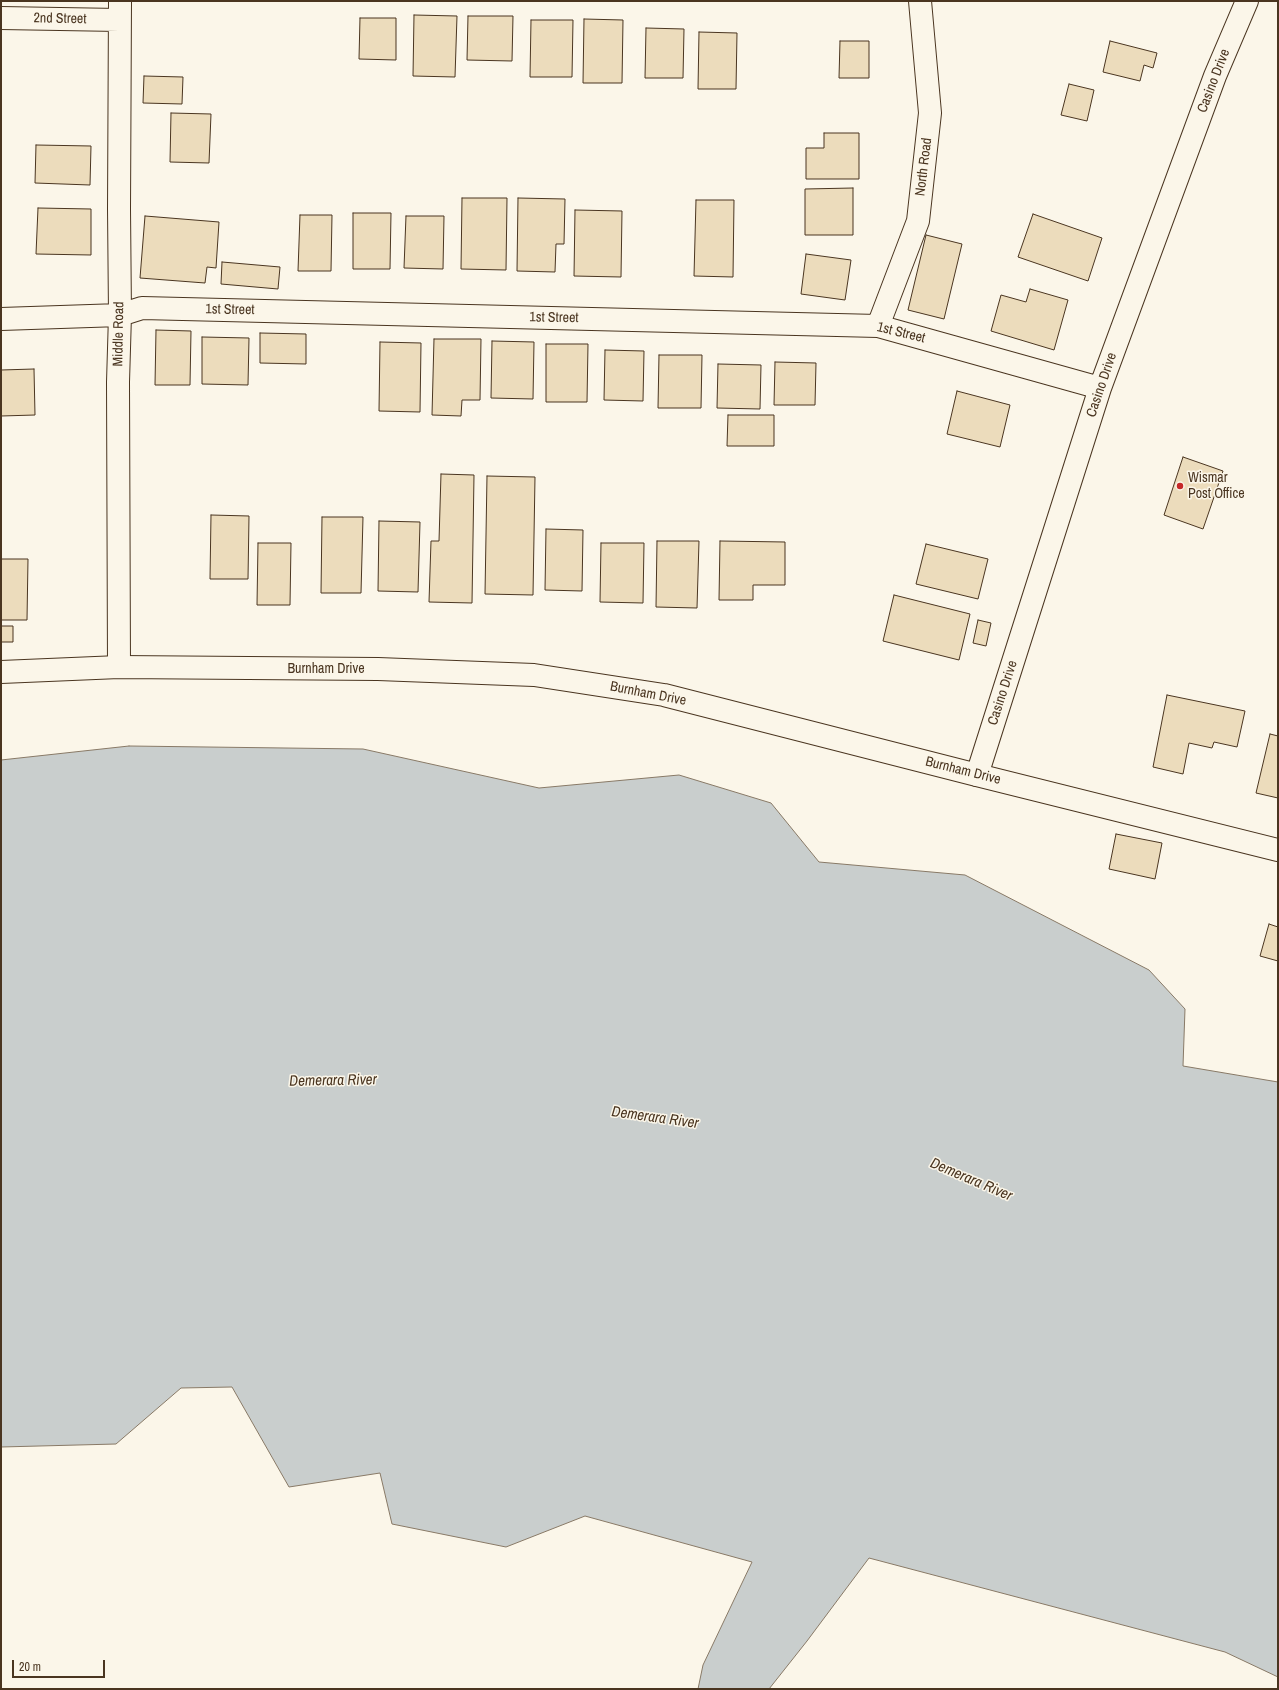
<!DOCTYPE html>
<style>
body{margin:0}
#map{position:relative;width:1279px;height:1690px;overflow:hidden;background:#fbf6e9;font-family:"Archivo Narrow",sans-serif}
canvas{display:block}
.frame{position:absolute;inset:0;border:2px solid #4a3520;pointer-events:none}
.scale{position:absolute;left:12px;top:1660px;width:93px;height:18px;box-sizing:border-box;border:2px solid #4a3520;border-top:0;padding-left:5px;font-size:12px;line-height:14px;white-space:nowrap;color:#4a3520;-webkit-text-stroke:3px #fbf6e9;paint-order:stroke}
</style>
<div id="map">
<canvas width="1279" height="1690"></canvas>
<div class="frame"></div>
<div class="scale">20 m</div>
</div>
<script>
const c = document.querySelector('canvas').getContext('2d');
c.lineJoin = 'round';
function fill(path, color) { c.fillStyle = color; c.fill(path, 'evenodd'); }
const poly = rows => new Path2D(rows.map(r => 'M' + r).join(''));
function stroke(path, color, width, dash) { c.strokeStyle = color; c.lineWidth = width; c.lineCap = dash ? 'butt' : 'round'; c.setLineDash(dash || []); c.stroke(path); }
function label(font, color, halo, rows, align = 'center') {
  c.font = font + ' "Archivo Narrow",sans-serif'; c.lineWidth = 3; c.setLineDash([]); c.textBaseline = 'middle'; c.strokeStyle = halo; c.fillStyle = color; for (const [text, x, y, turn = 0] of rows) {
    c.save(); c.translate(x, y); c.rotate((+turn || 0) * Math.PI / 180); c.textAlign = isNaN(turn) ? turn : align; if (halo) c.strokeText(text, 0, 0); c.fillText(text, 0, 0); c.restore();
  }
}
const water = poly([
 [129,746,363,749,539,788,679,775,771,803,819,862,965,875,1149,970,1185,1009,1183,1066,1278,1082,1278,1677,1225,1652,869,1558,807,1641,769,1689,698,1689,703,1665,752,1562,585,1516,506,1547,392,1524,380,1473,289,1487,232,1387,181,1388,116,1444,1,1447,1,760,129,746]
]);
const building = poly([
 [414,15,457,16,455,77,413,76,414,15],
 [468,16,513,16,512,61,467,60,468,16],
 [360,18,396,18,396,60,359,59,360,18],
 [584,19,623,20,622,83,583,83,584,19],
 [531,20,573,20,572,77,530,77,531,20],
 [646,28,684,29,683,78,645,78,646,28],
 [699,32,737,33,736,89,698,89,699,32],
 [840,41,869,41,869,78,839,78,840,41],
 [1110,41,1157,53,1153,68,1144,65,1140,81,1103,72,1110,41],
 [144,76,183,77,182,104,143,103,144,76],
 [1069,84,1094,90,1087,121,1061,115,1069,84],
 [171,113,211,114,209,163,170,162,171,113],
 [824,133,859,133,859,179,806,179,806,148,824,148,824,133],
 [36,145,91,146,90,185,35,183,36,145],
 [853,188,853,235,805,235,805,189,853,188],
 [462,198,507,198,506,270,461,269,462,198],
 [518,198,565,199,564,244,556,244,555,272,517,271,518,198],
 [696,200,734,200,733,277,694,276,696,200],
 [38,208,91,209,91,255,36,254,38,208],
 [575,210,622,211,621,277,574,276,575,210],
 [353,213,391,213,390,269,353,269,353,213],
 [1033,214,1102,238,1088,281,1018,257,1033,214],
 [300,215,332,215,331,271,298,271,300,215],
 [145,216,219,222,216,268,207,267,205,283,140,278,145,216],
 [406,216,444,216,443,269,404,268,406,216],
 [926,235,962,244,944,319,908,310,926,235],
 [806,254,851,260,845,300,801,294,806,254],
 [222,262,280,267,278,289,221,284,222,262],
 [1030,289,1068,300,1054,350,991,331,1001,295,1026,302,1030,289],
 [156,330,191,331,190,385,155,385,156,330],
 [260,333,306,334,306,364,260,363,260,333],
 [202,337,249,338,248,385,202,384,202,337],
 [434,339,481,339,480,400,462,400,461,416,432,415,434,339],
 [492,341,534,342,533,399,491,398,492,341],
 [380,342,421,343,420,412,379,411,380,342],
 [546,344,588,344,587,402,546,402,546,344],
 [605,350,644,351,643,401,604,400,605,350],
 [659,355,702,355,701,408,658,408,659,355],
 [775,362,816,363,815,405,774,405,775,362],
 [718,364,761,365,760,409,717,408,718,364],
 [34,369,35,415,1,416,1,370,34,369],
 [957,391,1010,405,1000,447,947,434,957,391],
 [728,415,774,415,774,446,727,446,728,415],
 [1183,457,1223,471,1203,529,1164,515,1183,457],
 [441,474,474,475,472,603,429,602,431,541,439,541,441,474],
 [487,476,535,477,533,595,485,594,487,476],
 [211,515,249,516,248,579,210,579,211,515],
 [322,517,363,517,361,593,321,593,322,517],
 [379,521,420,522,418,592,378,591,379,521],
 [546,529,583,530,582,591,545,590,546,529],
 [657,541,699,541,697,608,656,607,657,541],
 [720,541,785,542,785,585,753,585,753,600,719,600,720,541],
 [258,543,291,543,290,605,257,605,258,543],
 [601,543,644,543,643,603,600,602,601,543],
 [926,544,988,559,978,599,916,584,926,544],
 [1,559,28,559,27,620,1,620,1,559],
 [894,595,970,614,959,660,883,641,894,595],
 [978,620,991,623,986,646,973,643,978,620],
 [1,626,13,626,13,642,1,642,1,626],
 [1167,695,1245,711,1237,747,1214,742,1212,748,1189,743,1183,774,1153,767,1167,695],
 [1270,734,1278,736,1278,798,1256,793,1270,734],
 [1116,834,1162,843,1155,879,1109,869,1116,834],
 [1269,924,1278,927,1278,961,1260,956,1269,924]
]);
const street = poly([
 [1,18,119,20],
 [1,319,120,315,142,308,878,326,1100,388],
 [878,326,918,221,930,113,920,1],
 [119,667,118,382,120,315,119,209,120,1],
 [977,775,1100,388,1215,76,1247,1]
]);
const secondary = poly([
 [1,672,119,667,378,669,534,675,664,695,977,775,1278,850]
]);
const markers = [
 [1180,486,4,"#c62828"]
];
const streetNames = [
 ["2nd Street",60,19,1],
 ["Casino Drive",1214,81,-69],
 ["North Road",924,167,-83],
 ["1st Street",230,310,1],
 ["1st Street",554,318,1],
 ["1st Street",901,333,14],
 ["Middle Road",119,334,-89],
 ["Casino Drive",1102,385,-71],
 ["Burnham Drive",326,669],
 ["Casino Drive",1003,693,-72],
 ["Burnham Drive",648,694,11],
 ["Burnham Drive",963,771,14]
];
const poiNames = [
 ["Wismar",1188,478],
 ["Post Office",1188,494]
];
const waterNames = [
 ["Demerara River",333,1081,-1],
 ["Demerara River",655,1118,8],
 ["Demerara River",971,1180,23]
];
fill(water, '#c9cecd');
stroke(water, '#887966', 1);
fill(building, '#ecdcbc');
stroke(building, '#4a3520', 1);
stroke(street, '#4a3520', 24);
stroke(secondary, '#4a3520', 24);
stroke(street, '#fbf6e9', 22);
stroke(secondary, '#fbf6e9', 22);
for (const [x, y, r, color] of markers) { const dot = new Path2D(); dot.arc(x, y, r, 0, 2 * Math.PI); c.fillStyle = color; c.fill(dot); stroke(dot, '#fbf6e9', 1.5); }
label('14px', '#4a3520', '#fbf6e9', streetNames);
label('14px', '#4a3520', '#fbf6e9', poiNames, 'left');
label('italic 15px', '#4a3520', '#fbf6e9', waterNames);
</script>
